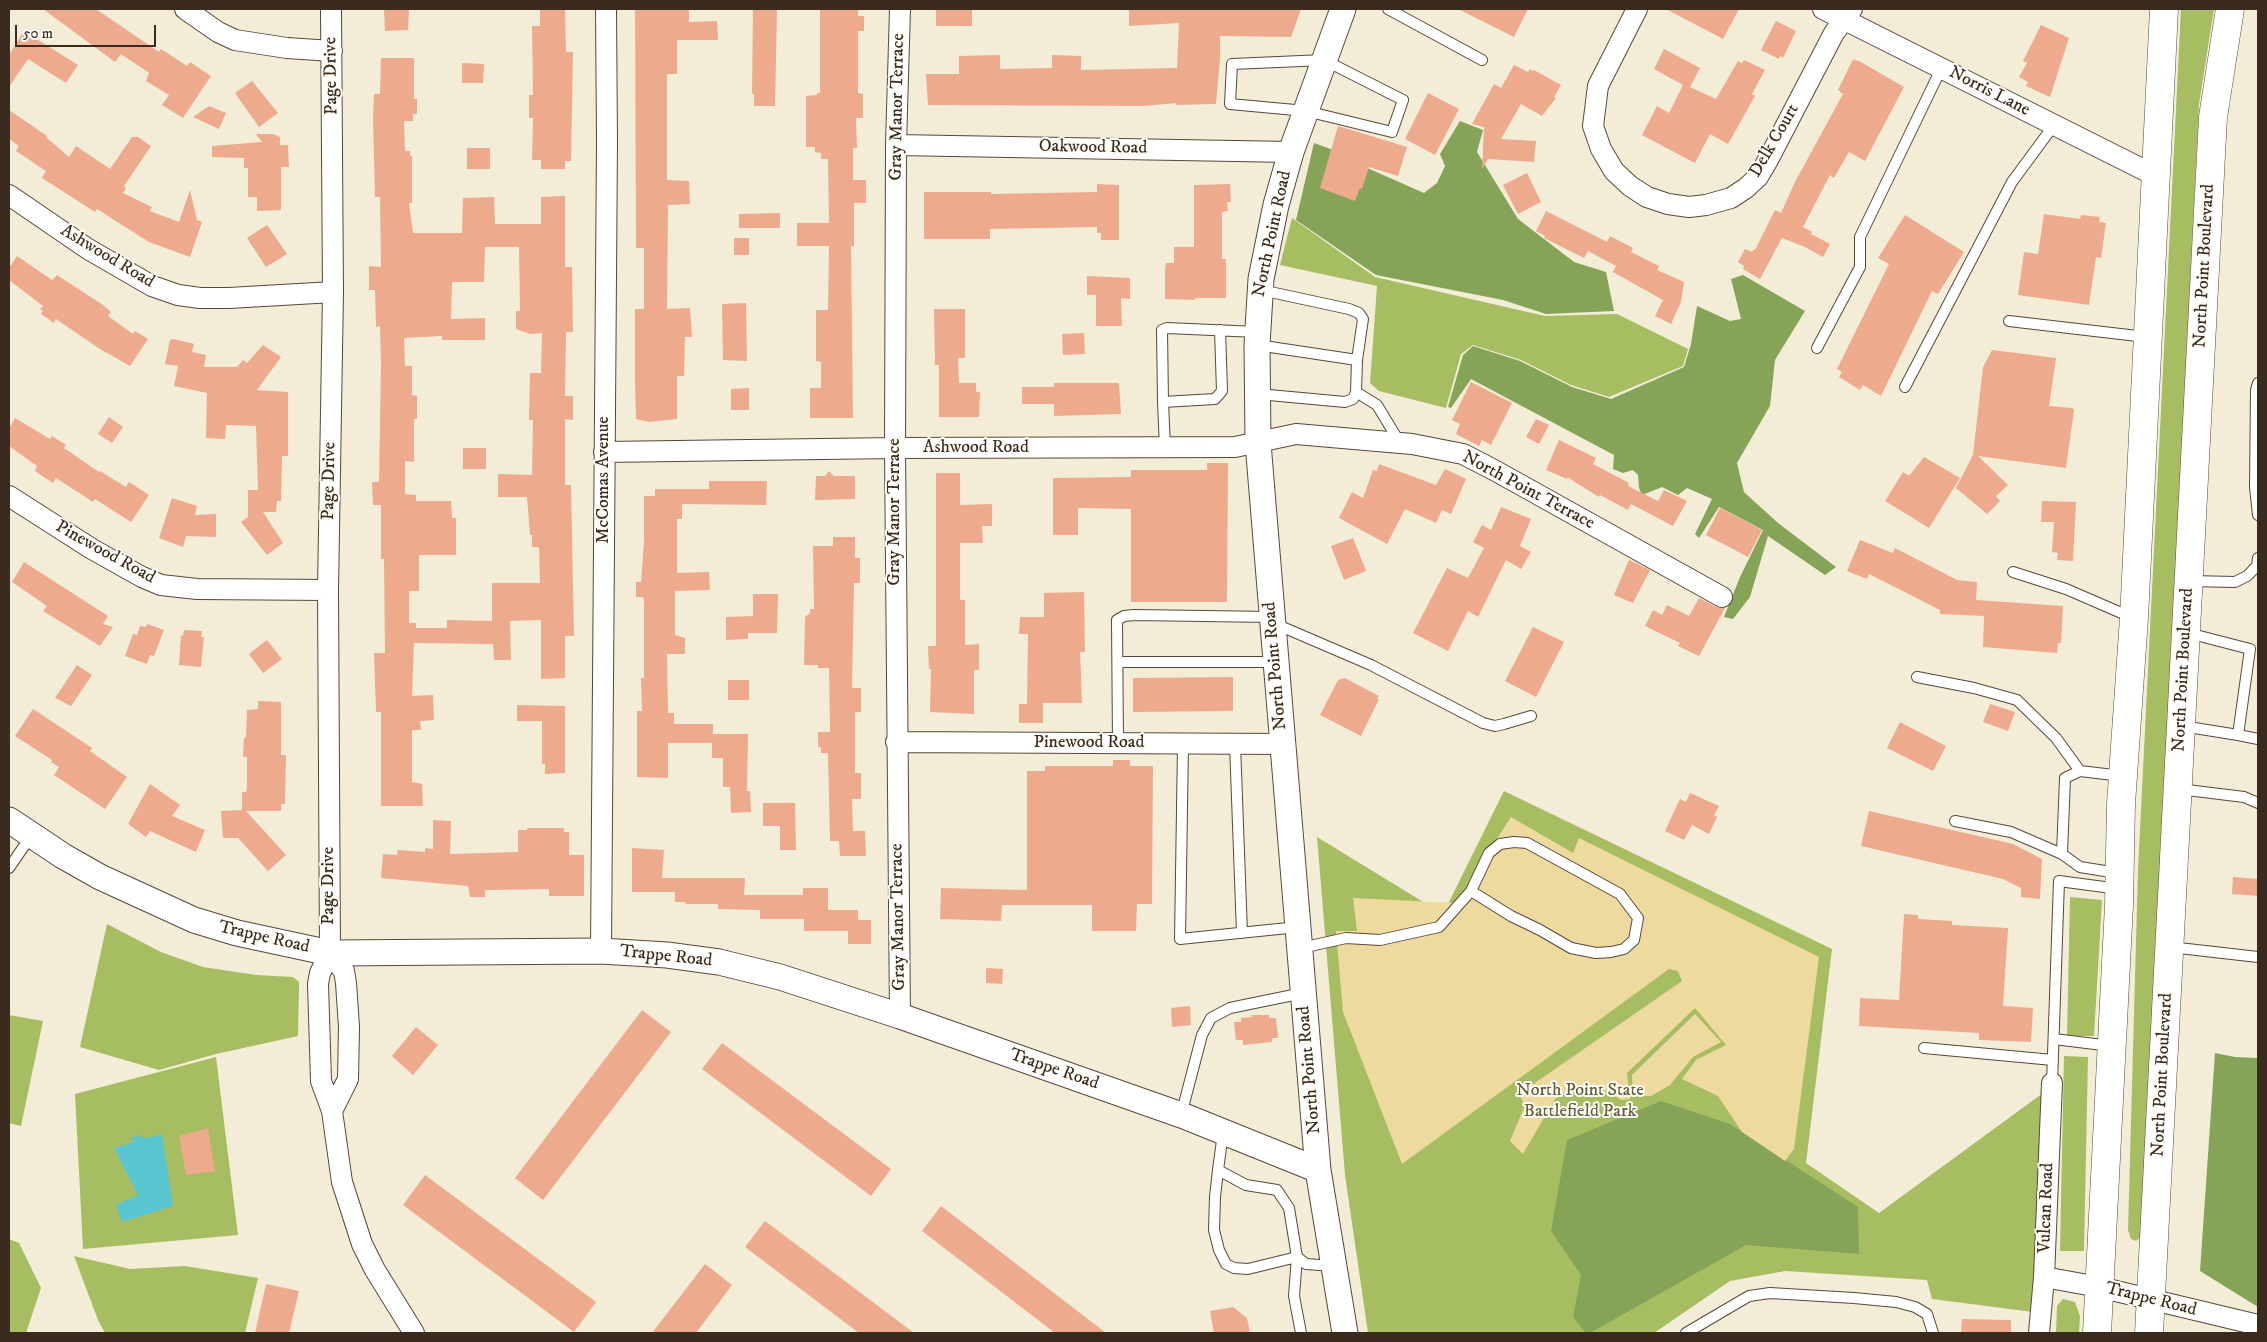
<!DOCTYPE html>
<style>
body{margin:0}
#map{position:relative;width:2267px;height:1342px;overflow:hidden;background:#f3edd8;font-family:"IM FELL DW Pica",serif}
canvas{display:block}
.frame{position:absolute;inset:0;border:10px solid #3b2a1e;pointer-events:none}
.scale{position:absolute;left:15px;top:25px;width:141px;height:22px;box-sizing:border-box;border:2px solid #3b2a1e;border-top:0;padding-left:6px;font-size:15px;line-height:18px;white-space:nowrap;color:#3b2a1e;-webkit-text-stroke:4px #fdfcf7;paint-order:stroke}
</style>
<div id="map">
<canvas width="2267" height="1342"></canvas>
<div class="frame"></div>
<div class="scale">50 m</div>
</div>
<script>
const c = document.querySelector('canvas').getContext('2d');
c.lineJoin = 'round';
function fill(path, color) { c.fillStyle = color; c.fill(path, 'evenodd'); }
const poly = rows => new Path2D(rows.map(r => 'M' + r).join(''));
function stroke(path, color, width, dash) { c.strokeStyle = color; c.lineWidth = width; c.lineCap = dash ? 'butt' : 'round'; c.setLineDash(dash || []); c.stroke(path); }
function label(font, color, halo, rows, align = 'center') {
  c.font = font + ' "IM FELL DW Pica",serif'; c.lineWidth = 4; c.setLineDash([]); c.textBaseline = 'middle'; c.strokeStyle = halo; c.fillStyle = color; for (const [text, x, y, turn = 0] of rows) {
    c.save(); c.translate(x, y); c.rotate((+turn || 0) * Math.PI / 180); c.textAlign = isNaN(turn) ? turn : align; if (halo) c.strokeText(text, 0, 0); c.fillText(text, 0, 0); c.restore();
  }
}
const green = poly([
 [2181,9,2214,9,2199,104,2143,1230,2141,1237,2136,1241,2131,1239,2128,1230,2138,870],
 [1292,218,1375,277,1545,316,1617,314,1688,349,1683,366,1609,397,1571,385,1521,360,1473,345,1461,354,1446,408,1379,391,1370,383,1377,286,1280,265],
 [1504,791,1832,949,1806,1163,1879,1213,2043,1093,2033,1312,1932,1299,1927,1280,1785,1271,1730,1281,1654,1333,1368,1333,1345,1175,1317,837,1443,914],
 [2070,897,2102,900,2094,1036,2067,1036],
 [107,924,161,952,203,967,256,975,293,977,299,982,299,988,298,1036,216,1054,159,1070,80,1047],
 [9,1015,43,1021,21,1126,9,1123],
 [2064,1056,2088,1057,2084,1251,2060,1251],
 [216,1057,238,1235,83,1249,75,1094],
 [9,1239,19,1243,41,1288,26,1333,9,1333],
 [74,1256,130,1269,185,1266,258,1278,245,1333,105,1333,98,1320],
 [2063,1299,2075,1302,2080,1316,2079,1333,2056,1333,2057,1306]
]);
const forest = poly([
 [1460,121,1483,130,1477,152,1518,219,1574,262,1606,272,1614,311,1546,314,1503,300,1376,275,1296,220,1314,143,1366,162,1365,167,1424,193,1437,183,1445,166,1440,154],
 [1743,275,1805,311,1775,360,1770,406,1737,463,1744,492,1778,523,1836,567,1825,575,1768,536,1750,597,1733,619,1724,617,1740,577,1763,530,1719,507,1699,538,1695,534,1712,499,1687,488,1678,495,1662,487,1642,495,1639,488,1638,475,1633,470,1623,473,1613,469,1614,455,1471,379,1451,408,1448,407,1463,355,1473,346,1520,361,1572,387,1611,399,1684,367,1691,344,1697,306,1730,321,1741,319,1731,279],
 [2215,1053,2235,1057,2258,1058,2258,1307,2200,1271],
 [1661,1101,1730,1124,1858,1207,1859,1254,1746,1245,1590,1333,1586,1333,1573,1317,1581,1275,1551,1231,1567,1140]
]);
const sand = poly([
 [1511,817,1573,853,1579,838,1819,957,1794,1149,1785,1161,1742,1132,1718,1096,1682,1079,1696,1060,1726,1045,1695,1008,1627,1073,1630,1099,1622,1100,1603,1090,1572,1088,1555,1099,1523,1154,1510,1141,1525,1105,1519,1094,1682,981,1678,971,1669,969,1402,1164,1343,1012,1336,931,1357,931,1353,898,1456,903],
 [1695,1014,1721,1042,1693,1057,1670,1085,1651,1096,1633,1096,1632,1075]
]);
const water = poly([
 [162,1134,173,1206,122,1222,116,1205,138,1195,114,1148,134,1142,131,1138,141,1135,143,1139]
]);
const building = poly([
 [43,9,96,9,159,52,161,49,187,66,190,62,211,76,183,118,162,105,169,95,146,81,149,73,121,54,115,62],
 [384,9,409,9,408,30,385,31],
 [540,9,565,9,566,52,573,52,571,161,565,161,565,169,541,169,541,160,532,160,533,118,529,118,529,95,533,95,532,26,540,26],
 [635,9,689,9,689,22,717,21,718,40,677,40,677,74,667,74,667,180,689,181,690,204,668,205,667,309,690,308,692,337,685,337,684,376,677,376,677,419,649,422,636,419,635,384,635,309,644,309,644,248,636,248],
 [753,9,777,9,775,106,754,106,754,94,752,94],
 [820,9,858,9,858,16,864,16,864,31,858,31,858,93,863,94,863,118,856,118,857,148,853,148,853,180,866,180,866,203,854,203,854,246,851,246,853,418,810,418,810,388,821,388,821,362,816,361,816,310,828,310,829,246,797,246,797,223,829,223,828,159,821,159,821,153,815,152,815,147,806,147,806,96,817,95,817,93,820,93],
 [936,9,972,9,972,26,936,26],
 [1129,9,1301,9,1291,37,1220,36,1220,59,1216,104,1176,105,1176,103,1144,106,928,105,926,74,959,74,959,56,1000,55,1000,69,1052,68,1052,55,1081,56,1081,70,1177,68,1179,23,1129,26],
 [1458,9,1528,9,1514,37],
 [1666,9,1739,9,1723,39],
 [1776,21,1796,31,1783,58,1780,56,1779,59,1761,50],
 [2041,25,2069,38,2050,97,2026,86,2028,82,2019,77,2027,63,2023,61],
 [24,31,78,65,66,83,28,59,9,87,9,55],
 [1664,49,1700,68,1690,87,1716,99,1738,61,1742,63,1744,60,1765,70,1752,94,1755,96,1728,144,1710,134,1695,163,1642,135,1657,106,1669,113,1683,85,1654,69],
 [381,58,414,58,414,99,417,99,417,114,413,114,413,121,404,121,405,151,410,151,410,156,412,156,412,203,409,203,413,233,462,233,463,198,494,197,495,224,541,224,541,197,565,196,565,267,572,267,573,332,566,332,565,396,573,396,573,420,565,419,565,485,571,485,574,636,565,636,565,678,541,679,541,620,510,621,511,660,494,660,493,644,414,643,412,696,433,695,434,720,420,721,421,730,412,730,412,782,422,784,423,806,381,806,381,712,376,712,374,653,385,653,384,559,381,559,381,505,373,505,372,482,379,482,381,364,380,326,376,327,375,290,369,290,369,266,381,267,380,197,375,197,373,118,374,94,380,94],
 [485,247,519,247,520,311,516,311,516,329,530,334,542,333,541,373,530,373,529,420,533,420,532,475,498,474,498,497,527,497,530,535,532,535,532,547,539,547,540,583,492,583,492,621,447,620,447,628,416,628,416,623,409,623,409,591,419,591,419,555,456,555,456,518,452,518,451,501,416,501,416,495,405,494,405,461,414,462,414,419,417,419,417,396,412,395,412,366,405,366,404,338,442,336,442,340,485,340,485,318,451,319,452,282,484,282],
 [1854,60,1859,61,1904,87,1865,161,1849,152,1834,178,1830,175,1803,227,1812,232,1811,234,1830,244,1823,257,1805,247,1782,238,1760,279,1743,269,1744,266,1738,262,1745,249,1752,252,1754,249,1755,250,1775,210,1781,213,1795,182,1843,94,1838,90,1852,61],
 [462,63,484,64,483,83,462,83],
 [1514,65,1528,72,1530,69,1533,71,1534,70,1561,85,1554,97,1556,98,1542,116,1521,104,1501,139,1536,141,1534,162,1488,159,1482,169,1484,127,1472,124,1494,84,1501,88],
 [252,81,278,113,259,127,235,93],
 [1428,93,1459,109,1435,155,1405,139],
 [209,106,226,113,219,129,193,117],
 [9,110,47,136,46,137,69,157,76,146,110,169,132,137,138,137,151,146,124,186,126,188,123,193,152,207,150,211,179,222,190,190,197,220,202,222,190,257,149,242,97,209,95,212,42,178,46,171,16,151,19,146,9,139],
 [1338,126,1407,147,1398,176,1369,167,1362,189,1360,188,1355,201,1320,188],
 [256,134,273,134,280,137,280,145,288,145,289,167,281,167,281,210,257,211,257,197,248,197,248,168,244,168,244,158,212,157,212,146,262,142],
 [467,148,490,148,490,169,467,169],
 [1527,173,1541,202,1518,214,1503,185],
 [1097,184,1119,185,1119,240,1101,240,1101,233,1097,233,1097,227,990,229,990,239,924,239,924,192,991,192,991,194,1097,192],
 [1230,184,1231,202,1227,202,1228,211,1222,212,1222,259,1226,259,1226,298,1195,298,1195,300,1165,299,1165,269,1166,263,1174,263,1174,247,1194,247,1194,185],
 [1546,211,1607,242,1610,236,1633,248,1631,252,1659,266,1657,270,1684,282,1681,302,1671,324,1655,316,1663,300,1613,272,1616,266,1588,251,1584,258,1544,238,1545,236,1536,231],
 [780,213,780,228,739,228,739,214],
 [2044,214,2080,219,2081,215,2100,217,2099,222,2106,223,2101,258,2096,257,2089,305,2018,295,2024,252,2038,254],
 [1905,215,1964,252,1938,294,1932,291,1881,396,1863,385,1860,390,1839,377,1842,372,1837,369,1889,264,1878,258],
 [267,225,287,254,266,267,247,238],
 [734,238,749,238,749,255,734,255],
 [17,256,52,280,57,275,103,305,111,312,108,316,133,334,135,331,148,339,130,366,100,349,56,319,54,323,41,314,43,311,40,309,43,306,9,280,9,268],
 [1087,276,1130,278,1130,299,1121,298,1122,326,1096,326,1096,295,1087,295],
 [746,303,747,361,723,360,722,304],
 [934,309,965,309,965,358,958,358,959,383,976,383,976,392,980,392,979,417,939,417,939,365,935,365],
 [1084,333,1085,354,1063,355,1062,334],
 [173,339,191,343,194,344,192,352,206,355,204,367,237,367,243,360,247,363,263,345,281,357,257,390,288,392,288,456,282,456,281,501,277,501,276,512,263,512,283,543,267,555,241,522,248,517,248,490,258,490,256,426,226,425,225,439,206,438,207,393,174,386,178,366,165,364,170,340],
 [1992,350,2056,358,2049,406,2072,408,2074,410,2066,468,1978,456,2008,485,1996,496,2000,501,1987,514,1956,488,1973,455,1983,367],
 [1471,382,1512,403,1491,445,1482,440,1479,446,1456,434,1460,424,1452,420],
 [1054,383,1119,383,1121,414,1054,416,1054,404,1022,404,1022,387,1054,387],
 [749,388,749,410,731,410,731,389],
 [109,417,123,427,112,443,98,434],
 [15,418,50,439,52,436,66,445,64,448,99,472,100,471,126,487,129,482,149,495,131,522,95,499,93,502,56,478,53,483,35,471,37,466,9,446,9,429],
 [1536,419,1549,425,1539,444,1526,437],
 [1559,440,1596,458,1593,464,1629,483,1628,486,1658,501,1664,490,1687,501,1673,526,1631,504,1628,510,1600,495,1599,497,1567,477,1567,479,1546,470],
 [463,448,486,448,486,469,463,469],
 [1924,457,1960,478,1929,528,1885,501,1903,472,1909,476],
 [1207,463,1228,463,1227,602,1131,602,1131,509,1078,508,1078,535,1053,535,1053,478,1131,477,1131,470,1207,470],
 [1379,464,1436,485,1445,469,1466,479,1451,514,1442,510,1436,523,1405,509,1387,544,1339,518,1352,492,1363,498,1373,470,1377,471],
 [829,471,834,476,855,476,855,499,815,500,816,476,825,476],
 [936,473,960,473,960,505,992,504,992,526,982,526,983,543,960,543,960,600,965,600,965,645,979,644,979,670,974,670,974,714,930,712,931,669,929,669,928,646,936,646],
 [709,481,767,481,766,505,682,504,682,519,677,519,677,573,709,572,710,590,675,591,675,635,685,638,685,654,667,654,668,713,674,713,674,724,713,724,713,734,748,734,747,791,750,791,751,812,731,813,730,787,723,787,723,758,712,758,712,743,668,743,668,778,637,777,637,711,642,711,641,678,644,678,644,602,643,597,636,597,636,582,641,582,644,542,644,496,655,496,655,489,709,489],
 [172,498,197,506,195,515,216,514,216,537,186,536,183,547,159,538],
 [2042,501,2076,502,2073,561,2057,560,2058,553,2052,552,2054,522,2041,522],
 [1501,507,1531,519,1520,546,1531,552,1521,569,1506,560,1478,617,1468,611,1448,651,1413,633,1447,568,1468,578,1484,548,1473,542,1482,525,1491,530],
 [1720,508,1762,530,1748,557,1706,535],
 [833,537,855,537,855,558,860,558,860,583,854,583,852,688,861,688,861,712,855,712,855,773,861,773,861,799,852,799,853,831,865,831,866,856,840,856,839,841,830,841,828,753,821,753,821,747,818,747,818,732,830,732,829,668,818,668,818,665,804,665,805,617,810,613,810,609,814,609,813,546,833,546],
 [1353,538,1366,571,1344,580,1331,546],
 [1860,540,1893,553,1895,548,1957,580,1977,582,1976,600,2063,606,2061,643,2058,643,2057,653,1983,647,1984,616,1940,614,1940,610,1869,574,1867,579,1847,571],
 [1629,560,1650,570,1633,603,1614,595],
 [24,562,108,616,103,624,113,627,100,646,43,611,47,606,12,582],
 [1084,592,1085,652,1080,652,1082,703,1043,703,1043,723,1019,723,1019,704,1027,704,1028,634,1019,634,1020,617,1044,617,1044,593],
 [753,594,778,594,777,633,748,633,748,639,726,640,726,617,753,616],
 [1699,598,1716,607,1725,608,1699,656,1678,646,1680,643,1645,626,1653,610,1662,615,1667,605,1689,616],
 [147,624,164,630,154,656,150,655,147,664,125,656,133,634,137,635,140,626,146,627],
 [1533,627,1564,642,1536,697,1505,681],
 [184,630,202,631,201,637,204,637,201,667,179,665,181,635,183,636],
 [267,640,282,659,263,673,249,654],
 [77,665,92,675,71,706,55,698],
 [1233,677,1233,711,1133,712,1133,678],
 [1345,678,1379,696,1377,698,1379,699,1361,736,1320,715,1338,680],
 [728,680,749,680,749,700,728,700],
 [258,701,281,702,281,755,286,755,285,804,281,804,281,811,246,811,286,855,268,871,238,838,223,838,221,811,242,810,242,792,246,792,247,788,247,757,243,757,244,738,246,738,247,710,258,709],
 [1990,704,2015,712,2008,731,1983,722],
 [517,705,565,706,565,773,545,774,545,764,542,764,542,721,517,721],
 [33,709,92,748,90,751,127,777,105,809,54,775,59,767,51,762,52,760,15,736],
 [1900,722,1946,746,1933,771,1887,748],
 [1113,760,1130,760,1130,766,1153,766,1152,904,1137,904,1136,931,1092,931,1092,905,1002,905,1001,921,940,919,941,888,1027,890,1027,771,1045,771,1045,766,1113,766],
 [150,784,180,805,172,816,205,830,196,852,150,831,146,837,128,824],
 [1690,793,1719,806,1714,815,1717,817,1709,834,1692,825,1684,840,1665,831,1680,799,1686,802],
 [763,803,795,803,796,850,780,850,780,826,763,826],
 [1869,811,2013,844,2042,859,2040,899,2021,897,2021,888,2003,879,1861,846],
 [433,820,451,821,450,854,518,852,518,830,527,830,527,828,564,828,564,832,569,832,569,855,584,855,584,896,549,896,549,889,492,890,485,890,485,897,470,897,468,886,381,878,383,854,397,855,398,850,425,852,425,848,433,849],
 [632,848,664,850,662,878,745,878,744,895,803,895,803,888,828,888,828,910,858,910,858,920,871,920,871,944,848,944,848,931,804,931,804,919,760,919,760,910,718,909,718,904,686,904,685,902,675,902,675,892,632,892],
 [2233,877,2258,879,2258,896,2232,894],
 [1904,914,1918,915,1918,919,1952,921,1952,925,2008,928,2003,1006,2033,1008,2031,1042,1979,1040,1979,1033,1859,1026,1860,998,1899,1000],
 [986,968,1003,969,1002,984,986,983],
 [1190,1006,1191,1025,1172,1027,1171,1008],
 [642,1010,671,1032,543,1200,515,1178],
 [1251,1015,1269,1015,1269,1018,1276,1018,1278,1038,1272,1038,1272,1042,1243,1045,1243,1040,1236,1040,1234,1022,1241,1022,1241,1018,1252,1017],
 [416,1027,438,1045,413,1075,392,1056],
 [722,1043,891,1169,871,1196,702,1069],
 [208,1128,215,1171,186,1175,179,1136],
 [425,1175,596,1302,574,1332,403,1205],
 [941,1206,1106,1333,1055,1333,922,1231],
 [765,1221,914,1333,859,1333,745,1247],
 [705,1264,732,1285,696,1333,652,1333],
 [266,1284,299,1291,289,1333,255,1333],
 [1233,1307,1247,1318,1250,1333,1214,1333,1210,1311],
 [1962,1319,2011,1320,2011,1333,1961,1333]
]);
const service = poly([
 [1388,9,1482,60],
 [1324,60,1403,100,1392,132,1306,111,1230,104,1232,64,1324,60],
 [2009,321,2146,337],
 [1257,345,1357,360,1363,319,1359,313,1349,309,1261,290],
 [1817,348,1860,267,1860,237,1941,69],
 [2258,383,2256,390,2255,487,2258,515],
 [1905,387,2012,182,2054,125],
 [1356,392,1377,405,1400,443],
 [1258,394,1345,402,1353,399,1356,392,1357,360],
 [1163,402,1162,330,1167,328,1257,332],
 [1165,448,1163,402,1215,399,1222,391,1220,330],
 [2013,572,2066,589,2133,618],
 [2189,581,2235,582,2247,576,2257,566,2258,558],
 [1273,623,1371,665,1483,723,1495,726,1504,724,1531,716],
 [1118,662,1276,662],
 [1917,677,1974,688,2017,700,2056,738,2080,771],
 [2182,726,2238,735,2250,649,2188,633],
 [2238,735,2258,739],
 [1118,743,1117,620,1124,616,1134,615,1272,617],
 [1183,744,1180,939,1298,927],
 [1235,744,1242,933],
 [2179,789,2244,797,2258,803],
 [1955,821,2011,832,2062,854],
 [9,868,31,836],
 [2117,873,2080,867,2062,854,2065,778,2080,771,2122,776],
 [2170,947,2258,957],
 [1301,948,1346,938,1380,940,1439,927,1471,891,1511,916,1540,930,1571,948,1596,953,1611,952,1624,949,1634,940,1638,918,1620,894,1527,843,1514,842,1500,844,1489,853,1471,891],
 [2054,1039,2111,1046],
 [1924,1048,2053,1060],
 [2052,1083,2059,881,2119,889],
 [1181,1115,1202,1035,1211,1018,1230,1008,1303,993],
 [1223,1133,1218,1170,1246,1185,1277,1190,1289,1208,1297,1257,1306,1264,1333,1266],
 [1218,1170,1215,1197,1214,1230,1219,1250,1226,1264,1234,1268,1248,1269,1297,1257,1294,1296,1301,1333],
 [1686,1333,1749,1296,1770,1293,1854,1298,1896,1302,1915,1307,1927,1314,1933,1333]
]);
const minor = poly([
 [185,9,218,32,235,40,287,48,332,51],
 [331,9,333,292,328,590,330,953,320,973,318,984,321,1081,332,1111,342,1182,362,1244,375,1270,414,1333],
 [1637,9,1598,86,1593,126,1601,149,1614,171,1630,186,1647,197,1668,204,1689,207,1706,205,1731,198,1746,188,1758,177,1768,160,1834,33,1852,9],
 [1823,9,2154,175],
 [896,145,1291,152],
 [9,195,88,249,152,286,178,295,200,298,229,298,333,292],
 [604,452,895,448,1235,447,1296,434,1412,444,1463,454,1494,470,1722,597],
 [9,496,92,549,142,577,161,585,197,589,328,590],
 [896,742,1282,744],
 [601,951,607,142,606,9],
 [330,953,344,971,346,983,349,1027,348,1079,332,1111],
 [900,1016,895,448,896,145,900,9],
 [2044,1277,2099,1287,2258,1325],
 [2039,1333,2044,1277,2052,1083]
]);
const tertiary = poly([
 [1343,9,1291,152,1276,205,1261,279,1257,345,1258,443,1318,1170,1345,1333],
 [9,820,63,856,100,877,194,920,237,933,330,953,601,951,667,955,719,962,780,977,900,1016,1184,1116,1318,1170]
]);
const secondary = poly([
 [2097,1333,2119,905,2121,804,2134,618,2164,9],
 [2149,1333,2213,117,2230,9]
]);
const streetNames = [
 ["Page Drive",332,76,-91],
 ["Norris Lane",1989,92,27],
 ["Gray Manor Terrace",898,107,-89],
 ["Delk Court",1775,141,-60],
 ["Oakwood Road",1093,148,1],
 ["North Point Road",1273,234,-78],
 ["Ashwood Road",107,257,31],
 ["North Point Boulevard",2205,266,-87],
 ["Ashwood Road",976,448],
 ["McComas Avenue",604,480,-90],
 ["Page Drive",330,481,-89],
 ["North Point Terrace",1528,491,28],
 ["Gray Manor Terrace",895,512,-90],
 ["Pinewood Road",105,553,29],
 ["North Point Road",1276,666,-95],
 ["North Point Boulevard",2184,670,-87],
 ["Pinewood Road",1089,743],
 ["Page Drive",329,886,-90],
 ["Gray Manor Terrace",899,917,-91],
 ["Trappe Road",264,938,13],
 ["Trappe Road",666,957,6],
 ["Trappe Road",1054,1070,19],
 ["North Point Road",1310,1070,-95],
 ["North Point Boulevard",2163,1075,-87],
 ["Vulcan Road",2047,1208,-88],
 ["Trappe Road",2151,1300,14]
];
const parkNames = [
 ["North Point State",1580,1091],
 ["Battlefield Park",1580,1112]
];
fill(green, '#a7bd62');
fill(forest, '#85a458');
fill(sand, '#eeda9e');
fill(water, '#59c5d0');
fill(building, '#edaa8d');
stroke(service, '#57473a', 12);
stroke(minor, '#57473a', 22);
stroke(tertiary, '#57473a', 27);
stroke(secondary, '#57473a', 29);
stroke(service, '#fff', 10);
stroke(minor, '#fff', 20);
stroke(tertiary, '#fff', 25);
stroke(secondary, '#fff', 28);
label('18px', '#3b2a1e', '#fdfcf7', streetNames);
label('18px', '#615d36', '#fdfcf7', parkNames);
</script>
